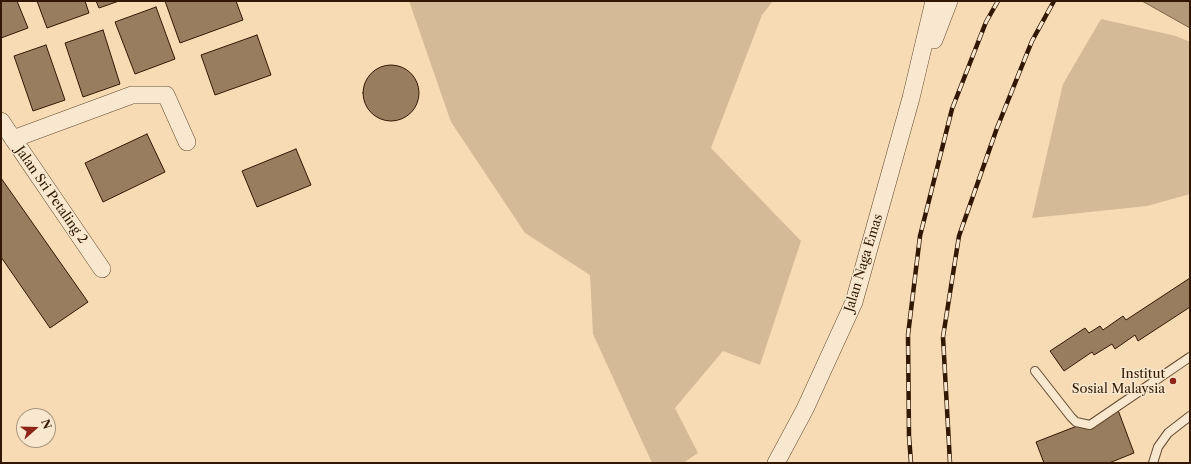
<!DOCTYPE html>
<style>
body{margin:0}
#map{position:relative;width:1191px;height:464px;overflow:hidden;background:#f6dbb5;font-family:"Libre Caslon Text",serif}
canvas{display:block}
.frame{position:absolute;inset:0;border:2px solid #321802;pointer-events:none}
.north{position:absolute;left:16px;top:408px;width:40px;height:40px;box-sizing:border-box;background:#f9e8cf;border:1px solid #a9957d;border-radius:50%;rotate:70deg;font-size:11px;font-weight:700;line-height:16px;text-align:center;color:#321802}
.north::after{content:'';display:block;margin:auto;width:14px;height:18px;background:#8f2418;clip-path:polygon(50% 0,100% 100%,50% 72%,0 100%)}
</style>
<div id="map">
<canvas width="1191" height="464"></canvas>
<div class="frame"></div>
<div class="north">N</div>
</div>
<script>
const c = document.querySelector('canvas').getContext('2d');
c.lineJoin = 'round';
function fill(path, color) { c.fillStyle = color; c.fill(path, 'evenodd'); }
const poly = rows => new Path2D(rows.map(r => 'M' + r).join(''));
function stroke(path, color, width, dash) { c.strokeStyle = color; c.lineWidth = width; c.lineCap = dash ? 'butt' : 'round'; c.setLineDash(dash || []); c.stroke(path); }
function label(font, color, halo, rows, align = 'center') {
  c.font = font + ' "Libre Caslon Text",serif'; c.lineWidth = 3; c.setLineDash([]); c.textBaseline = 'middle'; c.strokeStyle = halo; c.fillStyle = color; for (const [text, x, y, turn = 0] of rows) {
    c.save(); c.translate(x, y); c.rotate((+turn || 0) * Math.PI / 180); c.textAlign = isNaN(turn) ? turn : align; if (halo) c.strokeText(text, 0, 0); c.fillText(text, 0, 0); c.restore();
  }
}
const green = poly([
 [409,1,773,1,762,15,711,148,801,241,760,365,723,351,675,408,698,453,683,463,652,463,593,334,590,275,525,233,451,122],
 [1101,19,1176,36,1190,42,1190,194,1147,206,1032,218,1063,84]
]);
const water = poly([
 [1142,1,1190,1,1190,28,1142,1]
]);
const building = poly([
 [1,1,17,1,28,28,1,38,1,1],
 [37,1,85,1,89,13,47,28,37,1],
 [96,1,119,1,99,8,96,1],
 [165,1,236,1,243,20,180,43,165,1],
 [156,7,175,59,135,74,115,22,156,7],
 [103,30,120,84,83,97,65,43,103,30],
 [257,35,271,75,215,95,201,55,257,35],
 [46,45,65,100,33,111,14,56,46,45],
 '363 93a28 28 0 1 1 56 0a28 28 0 1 1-56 0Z',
 [147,134,165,172,103,202,85,163,147,134],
 [296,149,311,185,257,207,242,171,296,149],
 [1,178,88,302,50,328,1,257,1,178],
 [1190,278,1190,307,1138,341,1135,335,1115,349,1112,344,1094,355,1092,352,1064,371,1050,351,1085,328,1089,333,1100,326,1103,330,1123,316,1126,320,1190,278],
 [1118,410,1134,453,1109,463,1044,463,1036,442,1118,410]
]);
const service = poly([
 [1035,371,1071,417,1076,422,1090,425,1190,357],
 [1153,463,1158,447,1168,433,1190,416]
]);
const minor = poly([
 [934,40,949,1],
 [1,121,102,269],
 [13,139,132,95,166,95,187,142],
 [776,463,805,409,854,302,911,98,934,1]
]);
const rail = poly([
 [911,463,909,436,908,335,920,236,952,109,986,22,998,1],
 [950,463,943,337,959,236,997,128,1032,41,1054,1]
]);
const markers = [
 [1173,381,4,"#8f2418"]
];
const streetNames = [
 ["Jalan Sri Petaling 2",51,195,55],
 ["Jalan Naga Emas",864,263,-73]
];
const poiNames = [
 ["Institut",1165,374],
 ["Sosial Malaysia",1165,389]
];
fill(green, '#d5ba97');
fill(water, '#b39978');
stroke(water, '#7f6549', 1);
fill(building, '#987d5f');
stroke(building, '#321802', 1);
stroke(service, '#63492f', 10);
stroke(minor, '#63492f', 18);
stroke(service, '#f9e8cf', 8);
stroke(minor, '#f9e8cf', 17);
stroke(rail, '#321802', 4.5);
stroke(rail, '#f9e8cf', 3, [9]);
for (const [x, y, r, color] of markers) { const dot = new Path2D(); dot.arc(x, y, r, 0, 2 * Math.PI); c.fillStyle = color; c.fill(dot); stroke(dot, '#f9e8cf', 1.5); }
label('13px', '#321802', '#f9e8cf', streetNames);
label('13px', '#321802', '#f9e8cf', poiNames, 'right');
</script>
